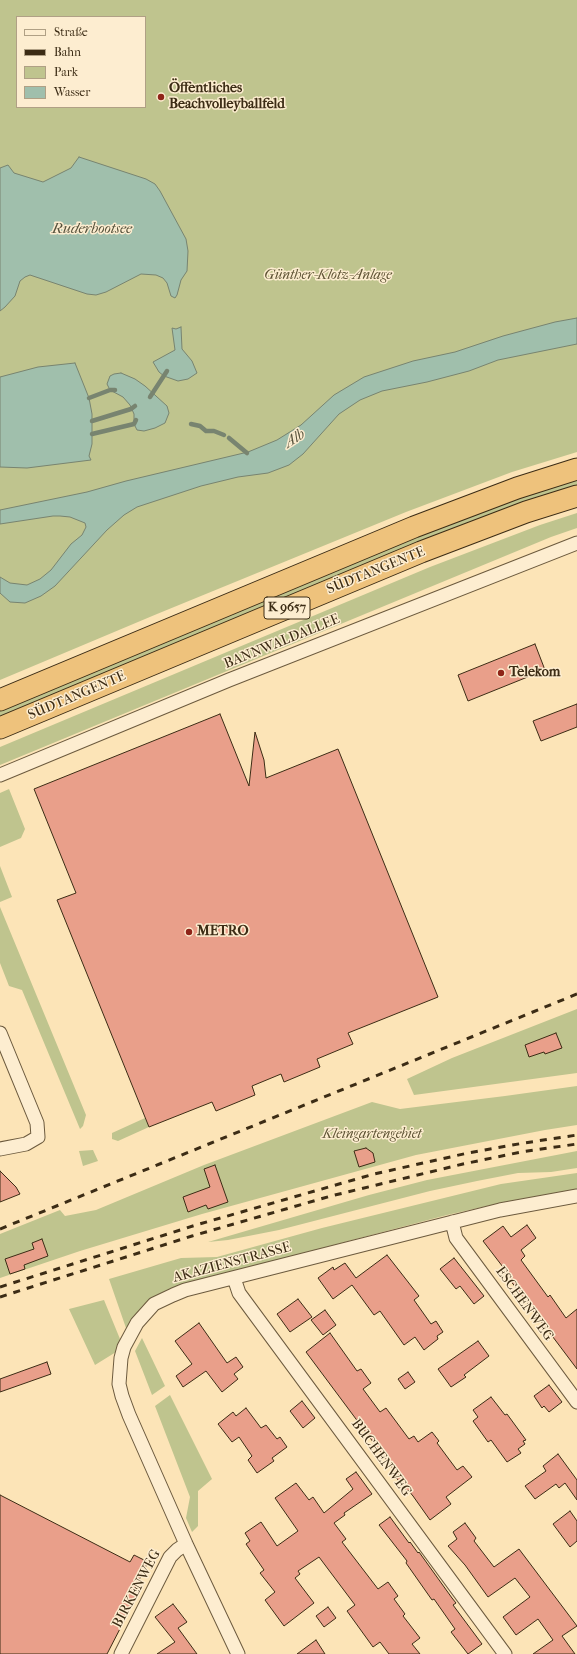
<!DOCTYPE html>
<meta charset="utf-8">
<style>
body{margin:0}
#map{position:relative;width:577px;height:1654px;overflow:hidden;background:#fce4b7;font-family:"IM FELL French Canon",serif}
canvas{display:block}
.legend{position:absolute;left:16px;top:16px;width:130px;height:92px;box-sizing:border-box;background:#fdedd0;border:1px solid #b0a085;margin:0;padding:5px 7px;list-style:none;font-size:12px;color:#3c2c15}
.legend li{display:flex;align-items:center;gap:8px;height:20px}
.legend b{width:20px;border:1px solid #b0a085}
</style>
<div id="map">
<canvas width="577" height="1654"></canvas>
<ul class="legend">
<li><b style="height:5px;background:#fdedd0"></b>Straße</li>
<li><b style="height:5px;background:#3c2c15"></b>Bahn</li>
<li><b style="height:11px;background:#bfc48e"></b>Park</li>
<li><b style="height:11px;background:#a0bfac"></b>Wasser</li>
</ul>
</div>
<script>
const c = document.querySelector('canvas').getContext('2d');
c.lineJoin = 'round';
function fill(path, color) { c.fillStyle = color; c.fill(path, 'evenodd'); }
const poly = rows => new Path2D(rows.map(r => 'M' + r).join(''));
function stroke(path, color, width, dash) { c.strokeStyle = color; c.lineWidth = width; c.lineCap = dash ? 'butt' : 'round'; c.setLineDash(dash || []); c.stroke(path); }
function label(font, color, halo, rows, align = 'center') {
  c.font = font + ' "IM FELL French Canon",serif'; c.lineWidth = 3; c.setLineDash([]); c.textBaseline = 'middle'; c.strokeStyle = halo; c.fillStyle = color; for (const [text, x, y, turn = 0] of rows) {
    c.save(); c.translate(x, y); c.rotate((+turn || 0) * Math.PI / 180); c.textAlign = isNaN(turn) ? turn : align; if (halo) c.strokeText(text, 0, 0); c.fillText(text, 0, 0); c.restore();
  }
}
const green = poly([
 [0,0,577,0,577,452,512,472,406,512,157,614,0,680],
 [17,17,145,17,145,107,17,107],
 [577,479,577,486,0,719,0,711,56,687,396,545,528,495],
 [577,513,577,528,551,537,0,765,0,747,430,567,540,525],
 [9,789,25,829,21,838,0,847,0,793],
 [0,866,12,897,0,902],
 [0,907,86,1115,83,1126,80,1129,22,990,9,986,0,963],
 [577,1009,577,1073,414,1095,407,1079,452,1058],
 [577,1086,577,1125,545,1130,416,1155,202,1214,80,1251,0,1278,0,1234,60,1210,65,1216,96,1210,204,1165,372,1102,400,1109,505,1096],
 [145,1118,149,1127,118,1141,112,1139,112,1133],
 [93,1150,98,1161,83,1166,79,1151],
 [577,1151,577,1168,551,1172,518,1173,477,1181,430,1191,279,1230,228,1240,208,1242,369,1195,427,1180],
 [577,1173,577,1189,505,1202,447,1215,175,1287,142,1308,134,1317,126,1328,109,1279,181,1258,217,1257,322,1228,501,1184],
 [104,1300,120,1339,116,1352,95,1365,69,1309],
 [142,1338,165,1386,152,1395,135,1351],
 [170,1395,212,1479,198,1491,198,1526,192,1532,186,1518,190,1497,155,1406]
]);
const water = poly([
 [79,157,146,179,155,184,160,191,186,239,188,251,187,271,181,280,177,295,175,298,171,296,167,283,163,278,156,275,141,274,106,292,96,295,87,294,30,275,25,277,20,281,15,296,5,307,0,311,0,168,8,165,14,173,43,182,71,168,79,157],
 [577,318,577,344,498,360,469,371,427,382,382,391,360,400,339,414,303,454,289,465,268,473,238,477,201,486,137,507,124,515,107,530,55,586,41,596,25,603,10,602,0,593,0,577,10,583,27,585,40,579,51,570,71,544,82,535,86,527,85,523,70,517,60,516,53,516,0,524,0,510,87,492,126,481,248,452,277,440,301,425,334,395,364,377,413,361,455,352,503,336,555,322,577,318],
 [181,327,182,349,192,361,197,373,188,379,178,381,164,376,159,372,153,362,175,350,172,328,176,329,181,327],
 [75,363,89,398,92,414,92,444,89,456,91,460,27,468,0,467,0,377,38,367,75,363],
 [121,373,135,379,145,386,167,406,169,413,165,423,155,428,144,431,137,430,134,424,134,414,130,405,123,397,110,390,107,384,110,376,114,374,121,373]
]);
const stream = poly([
 [150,397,167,371],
 [89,398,110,390,115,390],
 [92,421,131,409,135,406],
 [191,424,200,426,206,431,214,431,224,435],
 [92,434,134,424,136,420],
 [229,438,247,453]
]);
const building = poly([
 [535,644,545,670,468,701,458,675,535,644],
 [577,704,577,727,541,741,533,721,577,704],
 [220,714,249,786,255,732,264,760,266,778,338,749,438,997,348,1033,353,1044,317,1059,320,1067,284,1082,281,1074,252,1086,255,1095,216,1111,212,1102,149,1127,57,900,76,893,34,789,220,714],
 [556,1033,562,1048,545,1054,544,1052,529,1057,525,1045,556,1033],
 [366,1148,373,1153,375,1162,359,1167,354,1151,366,1148],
 [215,1165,228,1202,208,1209,206,1205,188,1212,183,1197,210,1187,204,1169,215,1165],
 [0,1171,16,1187,20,1194,0,1202,0,1171],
 [527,1225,536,1238,521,1250,525,1256,521,1260,548,1297,550,1295,566,1318,577,1309,577,1369,504,1272,506,1271,483,1241,503,1226,511,1237,527,1225],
 [42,1239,48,1256,24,1265,25,1269,10,1274,5,1259,34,1249,32,1243,42,1239],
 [387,1255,419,1296,414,1300,431,1324,436,1321,443,1332,437,1336,438,1339,424,1350,415,1337,404,1345,380,1311,374,1315,352,1285,333,1299,318,1278,333,1267,334,1270,345,1263,356,1278,387,1255],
 [454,1258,484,1296,474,1304,460,1286,456,1289,440,1269,454,1258],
 [298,1299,312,1317,290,1332,277,1314,298,1299],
 [325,1310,336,1325,323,1335,311,1320,325,1310],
 [199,1323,227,1363,236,1357,243,1367,234,1374,238,1379,222,1392,206,1371,183,1387,176,1376,192,1364,175,1341,199,1323],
 [330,1333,357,1371,361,1369,371,1383,363,1389,380,1412,386,1408,409,1439,414,1436,418,1442,432,1432,439,1441,437,1443,457,1470,463,1466,472,1477,446,1497,451,1504,430,1520,413,1496,408,1490,407,1492,395,1476,397,1474,306,1352,330,1333],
 [478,1341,489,1356,464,1375,466,1377,451,1387,438,1369,478,1341],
 [47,1362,51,1374,0,1392,0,1379,47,1362],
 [408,1372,415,1382,405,1389,398,1379,408,1372],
 [549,1385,562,1402,549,1412,544,1406,542,1408,534,1396,549,1385],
 [491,1397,505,1415,507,1414,526,1440,523,1441,525,1444,518,1449,521,1453,507,1462,491,1440,488,1442,473,1421,478,1417,473,1410,491,1397],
 [302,1401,315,1418,303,1428,290,1411,302,1401],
 [246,1408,261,1428,266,1425,277,1439,280,1437,287,1447,272,1458,274,1461,257,1473,248,1460,252,1456,239,1437,232,1442,218,1424,233,1412,236,1416,246,1408],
 [558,1454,577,1480,577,1500,565,1483,559,1488,556,1484,535,1499,525,1486,546,1471,543,1466,558,1454],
 [356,1472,372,1494,344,1513,345,1515,334,1523,346,1539,342,1542,378,1589,388,1582,398,1596,394,1599,405,1614,403,1616,420,1638,412,1644,420,1654,389,1654,380,1642,373,1647,347,1611,355,1605,319,1557,298,1571,300,1574,295,1578,314,1603,284,1626,265,1600,275,1592,260,1573,264,1570,246,1544,250,1541,245,1533,261,1522,277,1546,298,1531,275,1498,296,1483,309,1500,313,1497,324,1513,353,1489,346,1479,356,1472],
 [0,1495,130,1562,134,1555,148,1562,135,1588,140,1590,107,1654,0,1654,0,1495],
 [570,1511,577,1521,577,1541,570,1547,553,1524,570,1511],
 [390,1517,409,1543,410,1542,418,1553,419,1552,452,1598,456,1603,453,1605,482,1644,468,1654,451,1632,455,1629,434,1599,432,1600,406,1563,407,1561,379,1525,390,1517],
 [465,1523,476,1538,474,1541,494,1567,519,1549,577,1626,562,1636,575,1654,533,1654,553,1640,538,1619,516,1635,503,1617,530,1597,515,1578,488,1597,465,1565,448,1546,457,1539,453,1532,465,1523],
 [173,1604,187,1622,178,1628,197,1654,157,1654,175,1642,155,1617,173,1604],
 [328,1607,336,1618,324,1627,316,1616,328,1607],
 [316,1640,325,1654,297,1654,316,1640]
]);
const minor = poly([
 [0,775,229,680,577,543],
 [0,1033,37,1123,38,1137,26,1144,0,1149],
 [452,1222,456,1238,577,1402],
 [234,1278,239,1293,505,1654],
 [121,1654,170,1557,177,1550,186,1544],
 [238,1654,186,1544,129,1415,122,1396,119,1384,121,1358,124,1347,137,1323,154,1304,173,1295,185,1290,500,1210,577,1196]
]);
const trunk = poly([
 [0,700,414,527,517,488,577,469],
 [0,728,421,552,526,512,577,496]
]);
const rail = poly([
 [0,1229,577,994],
 [0,1287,196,1225,374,1174,468,1153,524,1143,577,1135],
 [0,1297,192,1236,331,1196,463,1164,521,1152,577,1144]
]);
const markers = [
 [161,97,4,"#8f2418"],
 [501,673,4,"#8f2418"],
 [189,932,4,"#8f2418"]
];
const shields = [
 [287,608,46]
];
const shieldNames = [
 ["K 9657",287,608]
];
const poiNames = [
 ["Öffentliches",169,89],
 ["Beachvolleyballfeld",169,105],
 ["Telekom",509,673],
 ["METRO",197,932]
];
const parkNames = [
 ["Günther-Klotz-Anlage",328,276],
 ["Kleingartengebiet",372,1135]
];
const streetNames = [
 ["SÜDTANGENTE",376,571,-22],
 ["BANNWALDALLEE",282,642,-22],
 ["SÜDTANGENTE",77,696,-23],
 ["AKAZIENSTRASSE",232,1263,-15],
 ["ESCHENWEG",524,1304,54],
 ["BUCHENWEG",381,1458,54],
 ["BIRKENWEG",137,1589,-62]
];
const waterNames = [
 ["Ruderbootsee",92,229],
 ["Alb",295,439,-32]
];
fill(green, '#bfc48e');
fill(water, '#a0bfac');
stroke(water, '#788470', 1);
stroke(stream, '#788470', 4.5);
fill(building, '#e99f8a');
stroke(building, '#3c2c15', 1);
stroke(minor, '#6c5a3e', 15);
stroke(trunk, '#3c2c15', 23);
stroke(minor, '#fdedd0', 13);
stroke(trunk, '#eec27c', 21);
stroke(rail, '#3c2c15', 3, [7, 7]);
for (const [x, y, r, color] of markers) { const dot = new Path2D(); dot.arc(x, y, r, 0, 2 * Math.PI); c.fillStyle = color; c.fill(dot); stroke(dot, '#fdedd0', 1.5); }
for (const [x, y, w] of shields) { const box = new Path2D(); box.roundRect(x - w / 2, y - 11, w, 22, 3); c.fillStyle = '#fdedd0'; c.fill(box); stroke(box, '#3c2c15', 1); }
label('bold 13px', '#3c2c15', null, shieldNames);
label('bold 14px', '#3c2c15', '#fdedd0', poiNames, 'left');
label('italic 14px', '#5d5233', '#fdedd0', parkNames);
label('14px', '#3c2c15', '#fdedd0', streetNames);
label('italic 15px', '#55513b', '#fdedd0', waterNames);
</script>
